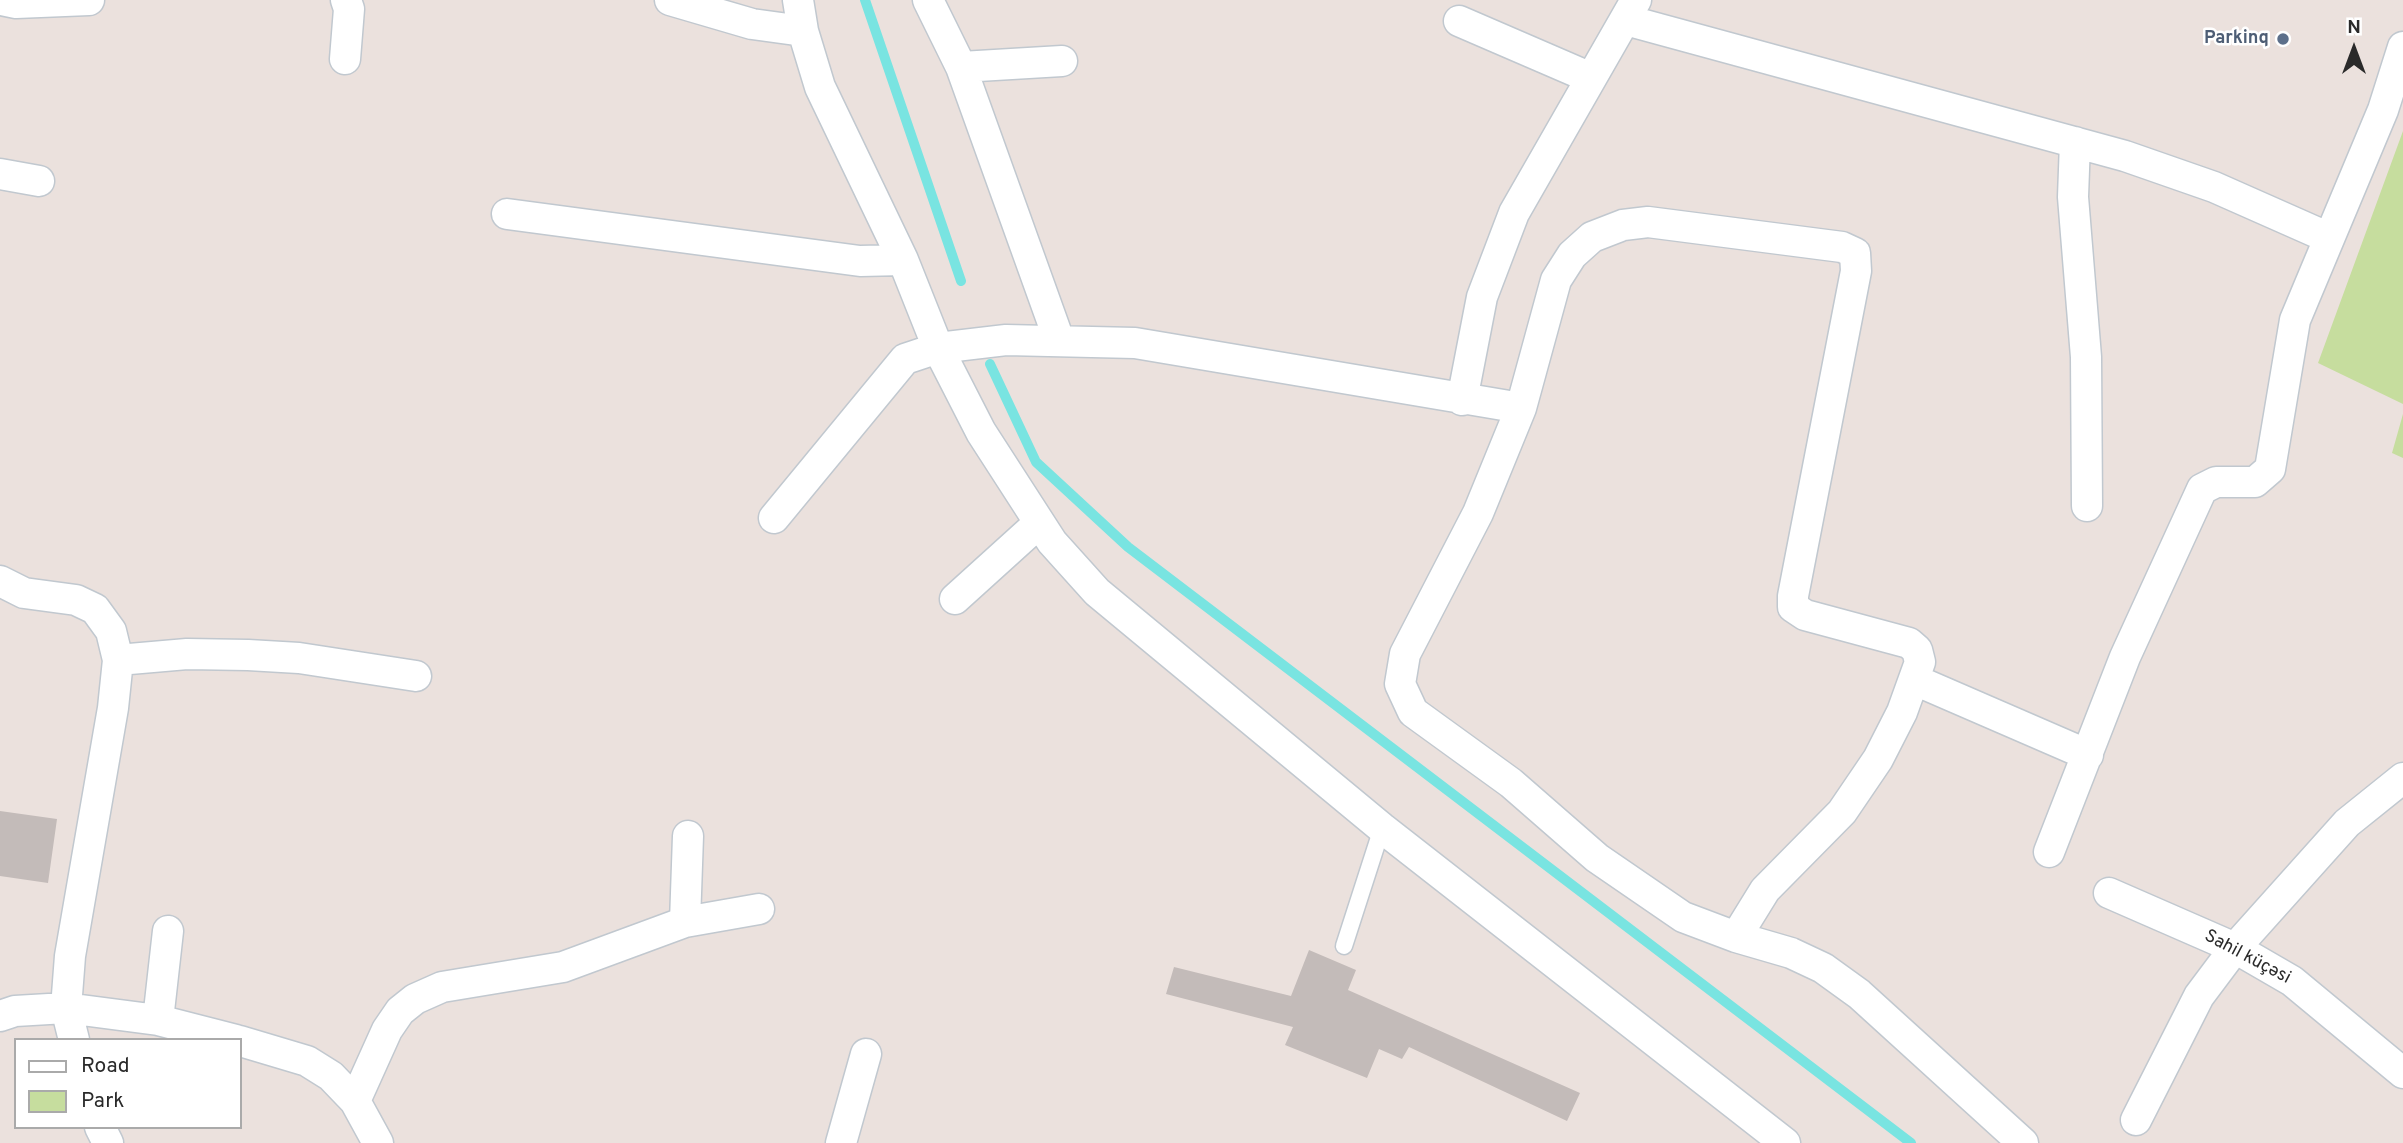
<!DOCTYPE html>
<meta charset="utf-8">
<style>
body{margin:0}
#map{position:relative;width:2403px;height:1143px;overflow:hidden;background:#ebe1dd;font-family:Overpass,sans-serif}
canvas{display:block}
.legend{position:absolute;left:14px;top:1038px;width:228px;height:91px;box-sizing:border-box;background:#fff;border:2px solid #aaa;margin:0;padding:9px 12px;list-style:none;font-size:21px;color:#2a2a2a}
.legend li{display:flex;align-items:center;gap:14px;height:35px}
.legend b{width:35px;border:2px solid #aaa}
.north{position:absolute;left:2319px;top:14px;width:70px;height:70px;-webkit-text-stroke:5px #fff;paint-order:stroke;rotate:0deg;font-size:19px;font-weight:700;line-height:28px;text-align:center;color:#2a2a2a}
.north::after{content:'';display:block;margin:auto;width:24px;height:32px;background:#2a2a2a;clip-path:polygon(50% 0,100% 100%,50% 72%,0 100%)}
</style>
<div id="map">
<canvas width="2403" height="1143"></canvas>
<ul class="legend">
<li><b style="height:9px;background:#fff"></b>Road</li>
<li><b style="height:19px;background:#c6dd9e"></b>Park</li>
</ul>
<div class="north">N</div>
</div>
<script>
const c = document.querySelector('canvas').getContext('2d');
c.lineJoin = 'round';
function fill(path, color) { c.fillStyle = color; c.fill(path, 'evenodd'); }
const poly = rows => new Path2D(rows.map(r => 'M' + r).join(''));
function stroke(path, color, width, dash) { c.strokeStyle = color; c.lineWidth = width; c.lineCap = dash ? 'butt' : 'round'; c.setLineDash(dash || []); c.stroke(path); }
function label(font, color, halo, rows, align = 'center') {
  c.font = font + ' Overpass,sans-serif'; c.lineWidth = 5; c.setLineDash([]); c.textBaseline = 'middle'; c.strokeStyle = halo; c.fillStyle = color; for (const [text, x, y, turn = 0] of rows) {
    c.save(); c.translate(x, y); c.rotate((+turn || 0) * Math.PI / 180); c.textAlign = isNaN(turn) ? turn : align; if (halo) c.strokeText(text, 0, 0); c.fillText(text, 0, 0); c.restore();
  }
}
const green = poly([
 [2403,131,2403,404,2318,363],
 [2403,414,2403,458,2392,453]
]);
const stream = poly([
 [865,0,961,281],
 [990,364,1036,462,1128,547,1911,1143]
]);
const building = poly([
 [0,811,57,819,48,883,0,876],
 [1309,950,1356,970,1348,990,1580,1093,1567,1121,1409,1047,1402,1059,1379,1049,1367,1078,1285,1045,1293,1027,1166,994,1174,967,1291,996]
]);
const service = poly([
 [1344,946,1382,828]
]);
const minor = poly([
 [1,0,16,3,89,0],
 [670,0,752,24,803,31],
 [798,0,803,31,820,87,903,260,938,348,981,432,1052,542,1097,592,1382,828,1785,1143],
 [928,0,961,67,1059,340],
 [1626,20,2125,156,2214,187,2327,237],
 [1459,21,1591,78],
 [345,59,349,9,346,0],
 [961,67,1062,61],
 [2075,142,2073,197,2086,357,2087,506],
 [0,174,39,181],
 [507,214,860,261,903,260],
 [1462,400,1482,297,1514,213,1636,0],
 [1521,408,1556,280,1572,255,1592,237,1623,225,1648,222,1842,247,1855,253,1856,271,1793,596,1793,607,1805,615,1909,643,1917,650,1920,662,1902,712,1878,759,1842,812,1765,890,1736,937],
 [774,518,905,359,938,348,1006,340,1135,343,1521,408,1478,513,1405,654,1400,684,1413,712,1511,783,1597,858,1683,917,1736,937,1791,953,1823,968,1859,994,2023,1143],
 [0,581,24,593,76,600,95,609,111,631,118,660,113,708,70,956,66,1008,74,1040],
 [955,599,1039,523],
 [118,660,187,654,248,655,299,658,416,676],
 [1915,680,2088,755],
 [2049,852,2125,657,2202,489,2216,482,2255,482,2270,469,2295,320,2383,110,2403,47],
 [2109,893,2235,948,2292,981,2403,1073],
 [685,922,688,836],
 [0,1016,15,1011,66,1008,158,1020,236,1040],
 [158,1020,168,931],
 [240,1041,307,1061,331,1076,355,1101,378,1143],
 [355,1101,387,1030,400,1011,415,999,442,987,563,967,685,922,759,909],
 [2136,1120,2199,996,2235,948,2347,823,2403,778],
 [100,1127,108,1143],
 [841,1143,866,1054]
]);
const markers = [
 [2283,39,7,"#5c6f8a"]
];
const serviceNames = [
 ["Parkinq",2269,39]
];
const streetNames = [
 ["Sahil küçəsi",2247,958,28]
];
fill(green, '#c6dd9e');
stroke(stream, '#79e4e1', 10);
fill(building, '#c3bbb9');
stroke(service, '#c1c8cf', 19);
stroke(minor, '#c1c8cf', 33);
stroke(service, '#fff', 16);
stroke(minor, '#fff', 30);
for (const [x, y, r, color] of markers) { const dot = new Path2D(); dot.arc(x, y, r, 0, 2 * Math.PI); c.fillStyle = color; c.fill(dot); stroke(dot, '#fff', 2.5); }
label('bold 18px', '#4e5e75', '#fff', serviceNames, 'right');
label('18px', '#2a2a2a', '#fff', streetNames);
</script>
